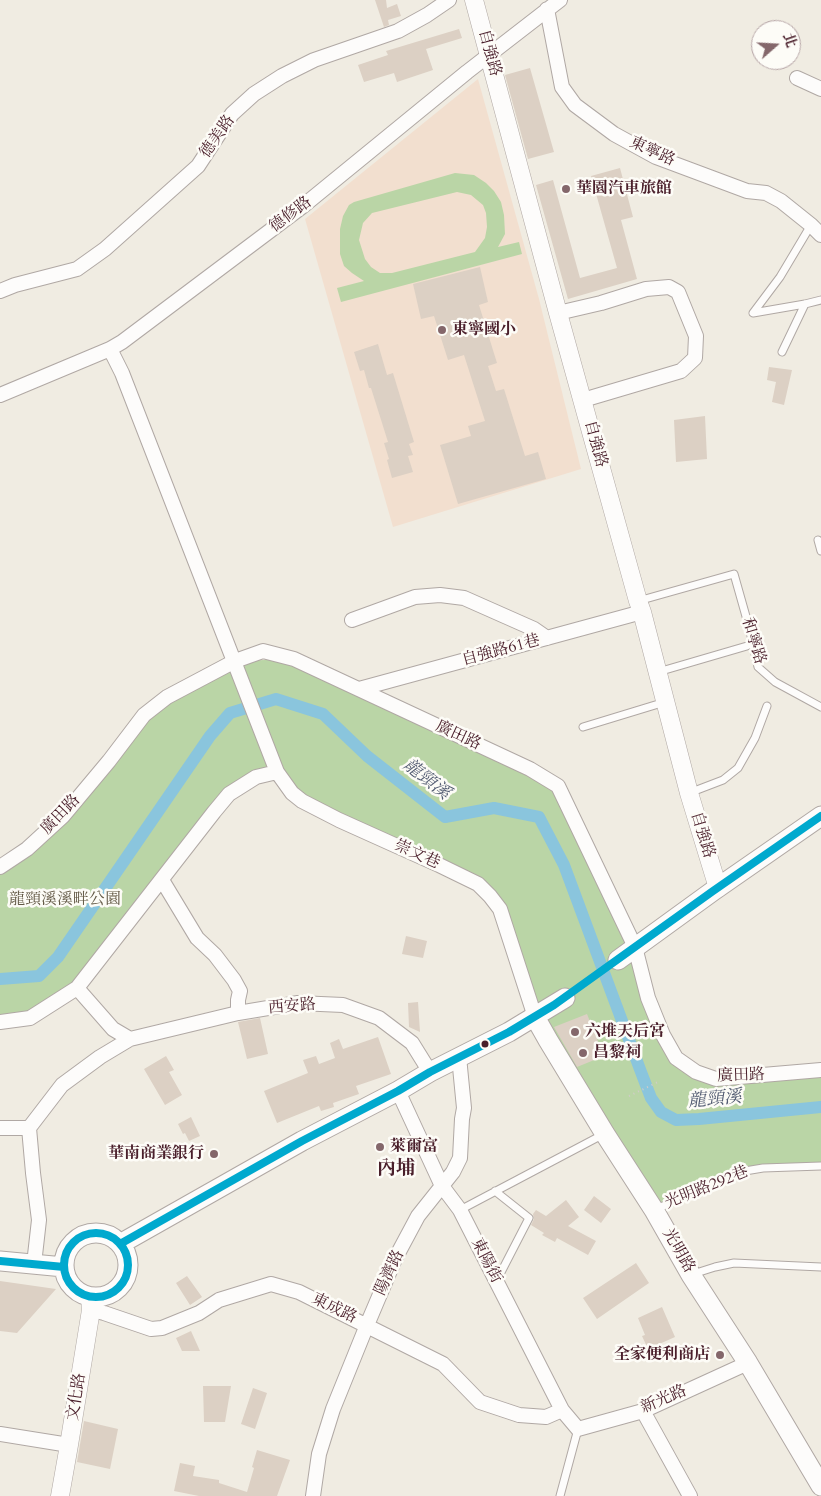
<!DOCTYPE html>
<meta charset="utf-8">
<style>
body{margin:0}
#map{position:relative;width:821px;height:1496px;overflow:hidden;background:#f0ece2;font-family:Cardo,"Noto Serif TC",serif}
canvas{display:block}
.north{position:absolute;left:751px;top:20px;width:50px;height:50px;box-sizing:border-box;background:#fdfcf7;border:1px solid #b5a4a5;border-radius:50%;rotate:71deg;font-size:14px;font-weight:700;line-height:20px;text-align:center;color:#4a1f2b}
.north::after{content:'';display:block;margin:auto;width:18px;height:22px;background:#84676b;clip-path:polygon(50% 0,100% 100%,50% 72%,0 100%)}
</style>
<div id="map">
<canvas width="821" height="1496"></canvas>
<div class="north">北</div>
</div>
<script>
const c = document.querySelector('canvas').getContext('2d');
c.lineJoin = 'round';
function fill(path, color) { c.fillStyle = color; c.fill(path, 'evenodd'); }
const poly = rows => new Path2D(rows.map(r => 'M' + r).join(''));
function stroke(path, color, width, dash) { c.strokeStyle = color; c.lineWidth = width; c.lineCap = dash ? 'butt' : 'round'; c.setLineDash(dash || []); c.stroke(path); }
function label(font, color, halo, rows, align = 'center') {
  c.font = font + ' Cardo,"Noto Serif TC",serif'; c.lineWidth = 5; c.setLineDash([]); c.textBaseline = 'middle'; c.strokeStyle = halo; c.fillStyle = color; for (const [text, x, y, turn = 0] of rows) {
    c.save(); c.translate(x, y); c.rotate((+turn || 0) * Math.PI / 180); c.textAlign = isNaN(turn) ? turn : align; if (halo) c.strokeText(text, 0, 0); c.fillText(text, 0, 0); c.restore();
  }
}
const built = poly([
 [478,79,539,299,581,469,393,527,305,219]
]);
const green = poly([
 [455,173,474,175,486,183,494,191,501,202,504,215,505,234,498,247,519,242,522,254,341,302,337,288,364,281,352,273,344,266,340,254,340,229,343,216,349,205,354,202],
 [457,192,471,195,483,205,486,213,487,227,485,238,475,252,392,273,380,273,371,267,365,259,359,240,363,223,372,213],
 [294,659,558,786,635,947,663,1035,696,1072,821,1070,821,1166,745,1171,654,1210,533,1020,500,909,478,884,302,801,277,772,229,794,77,988,30,1018,0,1022,0,867,27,849,144,715,235,661]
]);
const canal = poly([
 [0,979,39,976,58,957,210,736,230,713,276,699,323,714,367,756,445,817,494,808,539,817,564,865,641,1072,651,1098,661,1112,676,1120,699,1119,821,1107]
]);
const building = poly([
 [375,0,386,0,387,8,397,4,401,16,388,20,389,25,384,27],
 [459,29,462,38,426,49,433,70,397,82,394,73,364,82,358,65,388,55,386,51],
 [530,68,554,152,528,159,505,75],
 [620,168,633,217,621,220,637,279,568,299,536,185,553,180,580,278,617,268,591,176],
 [480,267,488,302,479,305,497,363,488,366,496,391,504,389,525,456,538,452,546,479,458,504,440,445,471,436,468,426,485,421,464,355,448,360,434,316,421,319,413,284],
 [378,344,387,375,393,373,414,442,409,444,413,455,408,456,413,472,392,478,387,460,389,459,384,443,388,442,371,388,369,388,364,370,360,371,354,352],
 [769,367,792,370,784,405,772,402,776,382,767,380],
 [705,416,707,459,676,462,674,420],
 [406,936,427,941,423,958,402,954],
 [418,1002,420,1032,409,1027,408,1003],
 [587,1014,604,1056,577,1067,554,1027],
 [260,1018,268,1054,247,1059,238,1022],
 [378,1037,391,1074,356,1086,359,1094,333,1103,334,1107,321,1111,319,1106,277,1123,264,1091,308,1073,303,1060,316,1056,319,1064,335,1058,330,1043,339,1039,343,1049],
 [166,1056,174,1070,169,1072,182,1095,165,1105,144,1069],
 [191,1117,200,1136,189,1141,185,1133,183,1134,178,1124],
 [594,1196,611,1209,601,1223,584,1210],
 [566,1200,579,1217,568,1226,596,1241,588,1255,557,1238,555,1242,542,1235,544,1233,531,1225,534,1219,533,1214,536,1210,546,1216],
 [636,1263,649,1283,597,1319,583,1298],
 [187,1276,202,1297,190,1305,176,1283],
 [0,1281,56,1289,17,1333,0,1331],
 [662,1307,675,1337,648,1349,642,1336,645,1335,638,1318],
 [191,1331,200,1351,182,1351,176,1338],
 [203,1386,231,1386,225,1422,204,1422],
 [253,1388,267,1393,255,1429,241,1424],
 [84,1421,118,1429,110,1469,77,1462],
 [257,1450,290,1460,277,1496,199,1496,174,1491,180,1463,195,1466,193,1476,219,1480,219,1483,247,1492,254,1468,252,1467]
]);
const path = poly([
 [629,1096,658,1082]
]);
const service = poly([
 [811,225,780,277,753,313,805,304,821,300],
 [782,352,805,304],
 [818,540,821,551],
 [638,601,734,574,749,627,758,667,775,682,821,707],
 [658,672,747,646],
 [583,727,665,702],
 [689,793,723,780,738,768,755,738,767,706],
 [495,1191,529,1218,496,1282],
 [460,1210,604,1134],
 [654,1210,731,1176,745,1171,763,1168,821,1166],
 [693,1274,715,1267,734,1263,821,1267],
 [560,1496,578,1429]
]);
const minor = poly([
 [547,9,562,87,575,105,614,134,656,157,747,191,766,193,781,201,811,225,821,235],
 [797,78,821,89],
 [0,291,15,285,77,269,105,249,198,166,232,114,254,94,282,76,314,60,398,31,427,15,449,0],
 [558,313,601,303,646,289,669,287,678,292,696,336,695,358,681,371,583,400],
 [110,349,122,373,277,772,292,793,302,801,339,820,439,865,478,884,490,896,500,909,535,1017],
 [0,395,110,349,122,342,303,206,467,72,560,0],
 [352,620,415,597,440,595,464,598,534,629,547,638],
 [359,689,642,612],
 [0,867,27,849,63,816,109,761,144,715,167,697,235,661,263,651,294,659,530,769,558,786,635,947,648,998,663,1035,676,1058,696,1072,716,1079,821,1070],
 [162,880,197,938,215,955,234,980,240,991,238,1000,238,1013],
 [77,988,113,1029,130,1039],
 [0,1022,30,1018,77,988,214,812,229,794,256,777,277,772],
 [398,1091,442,1186,460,1210,562,1410,578,1429,643,1411,748,1363],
 [0,1128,29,1128],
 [34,1264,39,1220,33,1173,29,1128,62,1085,100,1057,130,1039,238,1013,298,1003,343,1005,379,1018,412,1043,430,1072],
 [91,1310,104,1313,151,1329,162,1328,199,1313,219,1300,271,1284,299,1292,443,1364,480,1402,519,1415,546,1417,562,1410],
 [643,1411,690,1496],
 [0,1434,69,1445],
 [313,1496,319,1454,333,1409,367,1325,395,1259,418,1216,453,1172,460,1158,462,1119,464,1108,459,1057]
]);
const tertiary = poly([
 [474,0,558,313,638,601,642,612,689,793,718,888],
 [60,1496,69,1445,91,1310,90,1297]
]);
const secondary = poly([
 [618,960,713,891,821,816],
 [535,1017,548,1040,605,1134,654,1210,691,1275,748,1363,821,1486],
 '64 1265a32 32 0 1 1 64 0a32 32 0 1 1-64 0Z',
 [120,1244,302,1141,398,1091,430,1072,509,1032,565,998],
 [0,1261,64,1267]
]);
const bus1 = poly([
 '64 1265a32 32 0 1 1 64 0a32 32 0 1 1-64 0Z',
 [120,1244,302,1141,398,1091,430,1072,509,1032,554,1005,713,891,821,816],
 [0,1261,64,1267]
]);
const markers = [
 [566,189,5,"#84676b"],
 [442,330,5,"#84676b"],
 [575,1032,5,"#84676b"],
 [485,1044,4.5,"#4a1f2b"],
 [583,1053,5,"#84676b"],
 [380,1147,5,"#84676b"],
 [214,1154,5,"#84676b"],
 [720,1355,5,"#84676b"]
];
const streetNames = [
 ["自強路",489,53,75],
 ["德美路",218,137,-55],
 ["東寧路",652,152,25],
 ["德修路",291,215,-37],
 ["自強路",595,444,75],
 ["和寧路",753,641,73],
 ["自強路61巷",501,651,-15],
 ["廣田路",458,736,25],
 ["廣田路",61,815,-46],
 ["自強路",702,835,73],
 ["崇文巷",417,855,24],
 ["西安路",292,1007,-5],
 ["廣田路",741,1076,-2],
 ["光明路292巷",707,1188,-22],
 ["光明路",678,1251,60],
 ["東陽街",486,1261,63],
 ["陽濟路",390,1273,-65],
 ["東成路",334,1309,26],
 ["文化路",77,1397,-81],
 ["新光路",664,1400,-23]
];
const poiNames = [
 ["華園汽車旅館",576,189],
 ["東寧國小",452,330],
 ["六堆天后宮",585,1032],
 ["昌黎祠",593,1053],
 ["萊爾富",390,1147],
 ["華南商業銀行",204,1154,"right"],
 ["全家便利商店",710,1355,"right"]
];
const parkNames = [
 ["龍頸溪溪畔公園",65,900]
];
const waterNames = [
 ["龍頸溪",426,780,38],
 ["龍頸溪",715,1100,-5]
];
const quarterNames = [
 ["內埔",396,1170]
];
fill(built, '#f2dfcf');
fill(green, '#bad5a6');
stroke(canal, '#8ac5dd', 12);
fill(building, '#dcd0c4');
stroke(service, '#b0a8a4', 9);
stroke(minor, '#b0a8a4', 16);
stroke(tertiary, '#b0a8a4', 19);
stroke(secondary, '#b0a8a4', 21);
stroke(path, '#d1cccb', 2, [1, 4]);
stroke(service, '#fdfcfb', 7);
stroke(minor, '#fdfcfb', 14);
stroke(tertiary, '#fdfcfb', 18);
stroke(secondary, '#fdfcfb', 19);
stroke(bus1, '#00a9ce', 8);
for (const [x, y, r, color] of markers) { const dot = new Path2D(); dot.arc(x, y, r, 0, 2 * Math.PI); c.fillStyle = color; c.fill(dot); stroke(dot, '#fdfcf7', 2); }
label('16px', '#4a1f2b', '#fdfcf7', streetNames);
label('bold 16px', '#4a1f2b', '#fdfcf7', poiNames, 'left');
label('16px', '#625845', '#fdfcf7', parkNames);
label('italic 18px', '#525b71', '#fdfcf7', waterNames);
label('bold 19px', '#4a1f2b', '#fdfcf7', quarterNames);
</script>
